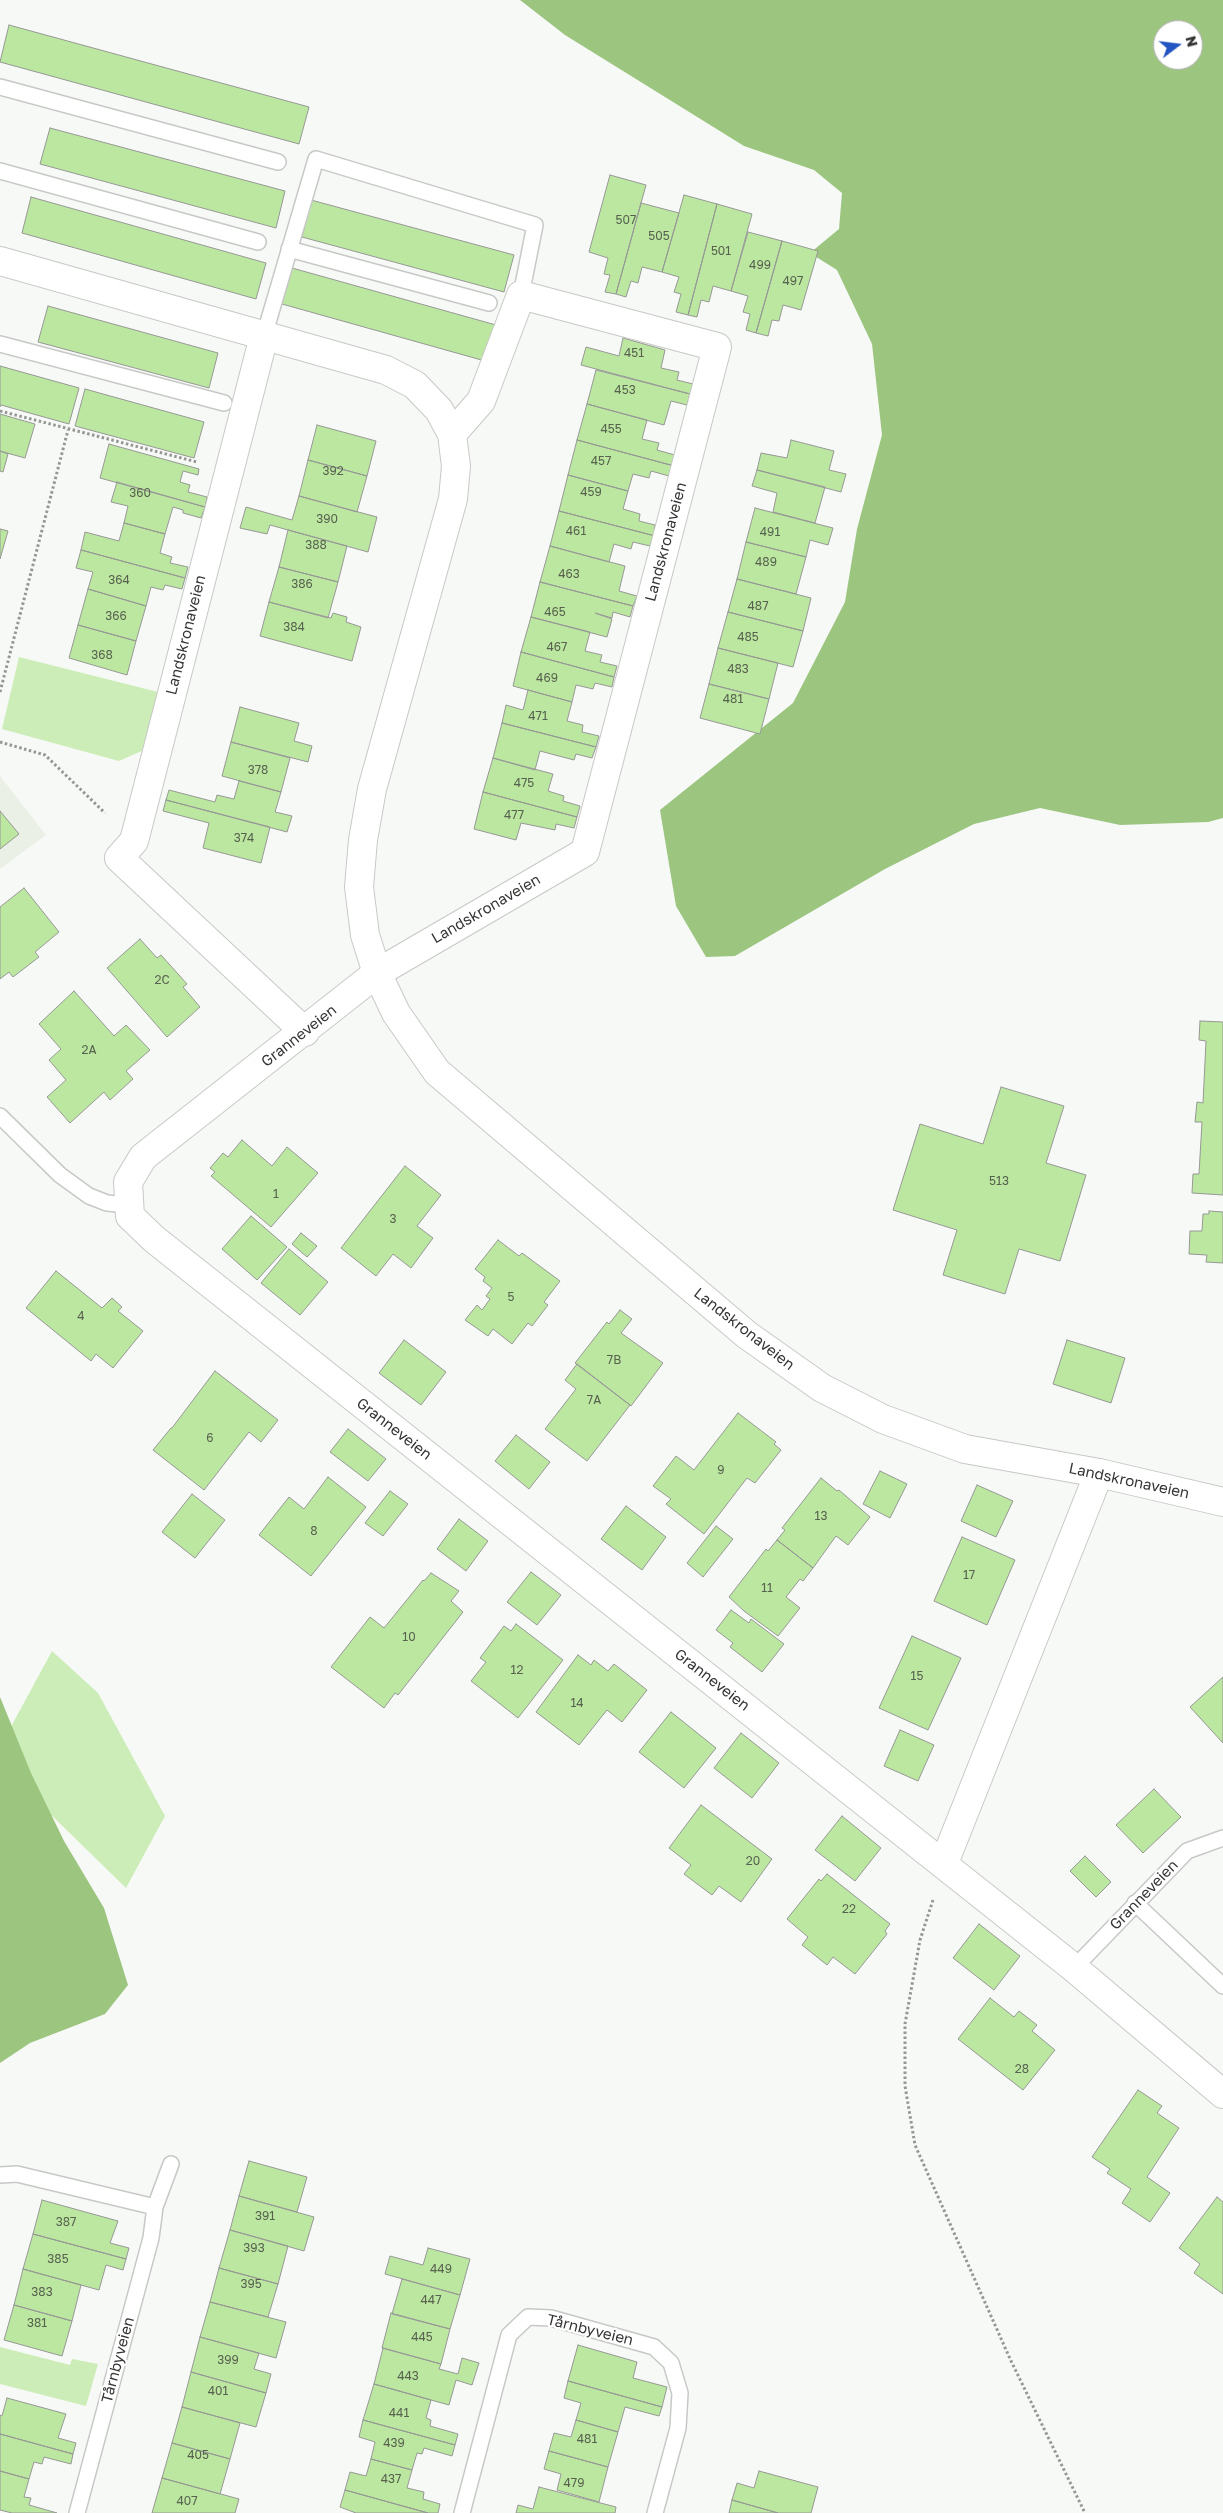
<!DOCTYPE html>
<meta charset="utf-8">
<style>
body{margin:0}
#map{position:relative;width:1223px;height:2513px;overflow:hidden;background:#f7f9f6;font-family:"Golos Text",sans-serif}
canvas{display:block}
.north{position:absolute;left:1153px;top:20px;width:50px;height:50px;box-sizing:border-box;background:#fff;border:1px solid #aeafae;border-radius:50%;rotate:75deg;font-size:14px;font-weight:700;line-height:20px;text-align:center;color:#353634}
.north::after{content:'';display:block;margin:auto;width:18px;height:22px;background:#2355c2;clip-path:polygon(50% 0,100% 100%,50% 72%,0 100%)}
</style>
<div id="map">
<canvas width="1223" height="2513"></canvas>
<div class="north">N</div>
</div>
<script>
const c = document.querySelector('canvas').getContext('2d');
c.lineJoin = 'round';
function fill(path, color) { c.fillStyle = color; c.fill(path, 'evenodd'); }
const poly = rows => new Path2D(rows.map(r => 'M' + r).join(''));
function stroke(path, color, width, dash) { c.strokeStyle = color; c.lineWidth = width; c.lineCap = dash ? 'butt' : 'round'; c.setLineDash(dash || []); c.stroke(path); }
function label(font, color, halo, rows, align = 'center') {
  c.font = font + ' "Golos Text",sans-serif'; c.lineWidth = 4.5; c.setLineDash([]); c.textBaseline = 'middle'; c.strokeStyle = halo; c.fillStyle = color; for (const [text, x, y, turn = 0] of rows) {
    c.save(); c.translate(x, y); c.rotate((+turn || 0) * Math.PI / 180); c.textAlign = isNaN(turn) ? turn : align; if (halo) c.strokeText(text, 0, 0); c.fillText(text, 0, 0); c.restore();
  }
}
const built = poly([
 [0,776,46,835,0,869]
]);
const green = poly([
 [19,657,158,692,144,750,119,761,2,729],
 [52,1651,98,1693,165,1816,126,1888,0,1765,0,1747],
 [0,2347,70,2365,72,2359,98,2364,86,2406,0,2384]
]);
const forest = poly([
 [520,0,1223,0,1223,818,1208,822,1120,825,1040,808,974,824,885,869,735,956,706,957,676,906,660,810,793,703,845,602,857,529,882,435,872,344,837,270,810,253,839,229,842,193,814,170,744,146,565,35],
 [1163,30,1193,30,1193,60,1163,60],
 [0,1697,31,1773,64,1841,104,1908,128,1985,105,2014,30,2043,0,2063]
]);
const building = poly([
 [9,25,309,107,299,144,0,62,9,25],
 [50,128,285,191,276,228,40,164,50,128],
 [610,175,646,185,616,294,605,292,610,275,604,274,608,258,589,252,610,175],
 [684,195,717,204,688,315,676,312,681,294,674,292,679,277,662,272,684,195],
 [31,197,266,263,256,299,22,233,31,197],
 [311,200,514,255,504,292,302,237,311,200],
 [641,203,679,213,662,272,642,267,638,283,631,281,626,297,616,294,641,203],
 [717,204,752,214,731,291,713,286,709,302,701,300,697,317,688,315,717,204],
 [748,232,782,241,756,333,746,330,750,314,743,312,748,296,731,291,748,232],
 [782,241,818,251,801,310,783,305,779,321,772,320,768,336,756,333,782,241],
 [292,268,496,325,485,361,282,304,292,268],
 [48,306,218,353,209,388,38,342,48,306],
 [623,338,665,350,661,368,679,372,677,380,693,384,690,394,581,365,586,347,619,356,623,338],
 [0,366,79,388,69,424,1,405,0,407,0,366],
 [596,370,690,394,687,405,671,401,664,425,587,404,596,370],
 [85,389,204,422,194,458,75,426,85,389],
 [587,404,647,420,642,439,659,443,657,450,675,455,673,460,679,461,678,467,577,440,587,404],
 [0,414,35,424,25,458,0,451,0,414],
 [317,425,376,441,367,476,308,460,317,425],
 [577,440,678,467,676,473,670,472,669,476,651,471,649,478,633,474,628,491,568,475,577,440],
 [791,440,834,451,829,470,846,474,841,492,757,470,761,453,787,458,791,440],
 [109,444,199,469,198,475,183,471,180,482,190,485,188,492,207,497,205,507,100,478,109,444],
 [0,451,8,454,3,472,0,471,0,451],
 [308,460,367,476,357,512,299,496,308,460],
 [757,470,825,487,815,523,773,512,777,493,752,486,757,470],
 [568,475,628,491,623,509,640,514,639,521,655,525,654,529,661,531,659,537,559,511,568,475],
 [117,482,205,507,201,518,183,513,183,510,173,507,165,534,124,523,128,506,111,502,117,482],
 [299,496,377,517,368,552,270,525,267,534,240,528,246,507,292,520,299,496],
 [755,508,833,528,828,545,810,540,806,557,746,542,755,508],
 [559,511,659,537,657,544,651,542,650,546,633,542,631,549,614,544,609,562,550,546,559,511],
 [124,523,165,534,160,553,172,557,170,563,188,567,185,578,81,550,85,532,119,541,124,523],
 [0,529,8,531,0,559,0,529],
 [288,530,347,546,338,582,279,567,288,530],
 [746,542,806,557,796,594,737,579,746,542],
 [550,546,625,566,619,591,637,596,633,606,540,582,550,546],
 [81,550,185,578,182,589,165,585,163,590,151,587,146,606,88,589,93,572,76,568,81,550],
 [279,567,338,582,328,618,269,602,279,567],
 [737,579,811,598,803,631,728,612,737,579],
 [540,582,633,606,630,617,613,612,612,618,595,613,612,619,607,637,531,617,540,582],
 [88,589,146,606,136,641,78,625,88,589],
 [269,602,331,618,333,613,347,617,346,622,361,627,352,661,260,636,269,602],
 [728,612,803,631,793,667,718,648,728,612],
 [531,617,590,632,585,651,602,655,600,662,617,666,614,677,521,652,531,617],
 [78,625,136,641,127,675,69,658,78,625],
 [718,648,778,663,769,699,709,684,718,648],
 [521,652,614,677,612,687,595,683,593,689,576,685,572,702,513,686,521,652],
 [709,684,769,699,760,734,700,718,709,684],
 [528,690,572,702,567,721,583,725,582,732,599,736,596,747,502,723,506,705,523,710,528,690],
 [240,707,299,723,294,741,312,746,308,762,231,742,240,707],
 [502,723,596,747,592,758,576,754,574,760,540,751,535,770,493,758,502,723],
 [231,742,290,758,281,792,222,776,231,742],
 [493,758,553,774,548,791,564,796,563,801,580,806,577,817,483,792,493,758],
 [239,781,281,792,275,812,292,816,287,832,166,800,169,790,215,802,217,795,234,799,239,781],
 [483,792,577,817,574,828,556,824,555,830,521,823,516,840,474,829,483,792],
 [166,800,270,827,261,863,203,848,209,823,163,811,166,800],
 [0,811,19,834,0,849,0,811],
 [24,888,59,932,35,952,39,957,13,977,9,972,0,979,0,907,24,888],
 [140,939,157,958,161,955,187,984,183,987,200,1007,167,1037,107,968,140,939],
 [74,991,114,1036,126,1025,150,1050,126,1071,133,1079,110,1100,104,1092,70,1123,47,1097,66,1080,49,1060,61,1049,39,1024,74,991],
 [1200,1021,1223,1022,1223,1195,1192,1193,1193,1174,1199,1174,1202,1122,1195,1122,1197,1102,1203,1103,1206,1041,1199,1040,1200,1021],
 [1001,1087,1064,1106,1046,1163,1086,1175,1060,1261,1019,1249,1005,1294,943,1275,957,1230,893,1210,920,1124,983,1144,1001,1087],
 [242,1140,272,1166,287,1147,318,1173,271,1227,211,1176,215,1172,210,1168,223,1153,228,1157,242,1140],
 [405,1166,441,1195,417,1226,433,1238,411,1268,393,1254,376,1276,341,1248,405,1166],
 [1209,1211,1223,1212,1223,1263,1206,1262,1207,1255,1189,1254,1190,1231,1202,1231,1203,1214,1209,1214,1209,1211],
 [251,1216,287,1247,257,1280,222,1249,251,1216],
 [301,1233,317,1246,307,1257,292,1244,301,1233],
 [498,1240,519,1256,522,1253,560,1281,544,1302,548,1305,532,1326,528,1323,512,1344,493,1329,488,1336,465,1320,477,1305,482,1310,490,1299,486,1296,492,1288,483,1281,485,1277,475,1269,498,1240],
 [289,1249,328,1282,300,1315,261,1283,289,1249],
 [56,1271,102,1308,112,1298,122,1307,118,1311,143,1331,113,1368,96,1354,91,1361,26,1308,56,1271],
 [620,1310,632,1319,621,1333,663,1363,631,1406,575,1363,607,1322,609,1324,620,1310],
 [404,1340,446,1372,421,1405,379,1373,404,1340],
 [1067,1340,1125,1358,1111,1403,1053,1384,1067,1340],
 [577,1364,630,1405,587,1461,545,1429,576,1389,565,1380,577,1364],
 [215,1371,278,1420,261,1442,249,1432,204,1490,153,1450,171,1428,172,1428,215,1371],
 [738,1413,776,1442,774,1444,781,1450,755,1483,747,1478,704,1534,666,1504,671,1499,653,1486,676,1456,694,1470,738,1413],
 [348,1429,386,1459,368,1481,330,1452,348,1429],
 [516,1435,550,1462,529,1489,495,1461,516,1435],
 [880,1471,907,1484,890,1518,863,1504,880,1471],
 [328,1477,366,1507,311,1576,259,1535,289,1497,304,1509,328,1477],
 [821,1478,837,1491,839,1490,870,1517,848,1545,836,1536,813,1568,777,1540,785,1530,782,1528,821,1478],
 [977,1485,1013,1501,996,1537,961,1521,977,1485],
 [390,1491,408,1504,383,1536,365,1523,390,1491],
 [192,1494,225,1520,195,1558,162,1532,192,1494],
 [626,1506,666,1537,642,1570,601,1539,626,1506],
 [459,1519,488,1541,466,1571,437,1549,459,1519],
 [716,1526,733,1539,703,1577,687,1563,716,1526],
 [962,1537,1015,1560,987,1625,934,1601,962,1537],
 [777,1540,813,1568,803,1581,800,1579,786,1597,800,1608,778,1636,744,1611,729,1597,766,1549,768,1551,777,1540],
 [531,1572,561,1595,537,1625,507,1602,531,1572],
 [431,1573,459,1591,451,1601,463,1612,398,1695,395,1693,384,1708,331,1667,370,1617,384,1628,423,1580,424,1581,431,1573],
 [731,1610,749,1623,751,1619,784,1644,762,1672,730,1647,733,1643,716,1630,731,1610],
 [516,1624,563,1660,518,1718,471,1681,486,1662,480,1658,504,1626,511,1631,516,1624],
 [912,1636,961,1658,928,1730,879,1708,912,1636],
 [578,1655,591,1665,594,1660,608,1671,614,1664,647,1690,622,1722,607,1710,579,1745,536,1712,578,1655],
 [1223,1677,1223,1743,1190,1707,1223,1677],
 [671,1712,716,1748,684,1788,639,1752,671,1712],
 [900,1730,934,1745,918,1781,884,1766,900,1730],
 [741,1733,779,1763,752,1798,714,1768,741,1733],
 [1154,1789,1181,1817,1143,1853,1116,1825,1154,1789],
 [701,1805,772,1859,741,1902,719,1886,712,1895,684,1874,691,1865,669,1848,701,1805],
 [842,1816,881,1848,855,1881,815,1850,842,1816],
 [1085,1856,1111,1882,1096,1897,1070,1871,1085,1856],
 [827,1874,890,1924,885,1931,887,1934,855,1974,833,1957,827,1965,802,1945,808,1937,787,1919,819,1879,821,1881,827,1874],
 [979,1924,1020,1956,994,1990,953,1958,979,1924],
 [990,1998,1014,2017,1019,2011,1037,2025,1032,2031,1055,2050,1023,2090,958,2039,990,1998],
 [1138,2090,1162,2106,1157,2113,1179,2128,1147,2177,1170,2193,1150,2222,1122,2203,1131,2189,1107,2173,1110,2169,1092,2157,1138,2090],
 [249,2161,307,2177,297,2212,239,2196,249,2161],
 [239,2196,314,2217,304,2251,230,2230,239,2196],
 [1217,2197,1223,2202,1223,2294,1194,2273,1200,2264,1179,2248,1217,2197],
 [42,2200,118,2221,110,2243,129,2248,126,2259,33,2234,42,2200],
 [230,2230,288,2246,278,2284,219,2268,230,2230],
 [33,2234,126,2259,123,2270,106,2265,99,2290,23,2269,33,2234],
 [428,2248,470,2259,460,2295,385,2274,390,2256,423,2265,428,2248],
 [219,2268,278,2284,268,2317,210,2302,219,2268],
 [23,2269,81,2285,72,2321,14,2305,23,2269],
 [402,2279,460,2295,450,2329,392,2314,402,2279],
 [210,2302,286,2322,276,2358,200,2337,210,2302],
 [14,2305,72,2321,62,2356,4,2340,14,2305],
 [391,2313,450,2329,441,2364,382,2348,391,2313],
 [200,2337,259,2353,254,2369,271,2374,266,2393,191,2372,200,2337],
 [578,2345,637,2362,633,2378,667,2387,662,2407,568,2381,578,2345],
 [383,2348,441,2364,439,2369,458,2374,462,2358,479,2363,472,2385,456,2380,449,2405,374,2384,383,2348],
 [191,2372,266,2393,256,2427,182,2407,191,2372],
 [568,2381,662,2407,659,2416,625,2407,618,2432,576,2420,581,2403,564,2398,568,2381],
 [374,2384,431,2400,426,2418,431,2420,430,2426,458,2434,455,2445,363,2420,374,2384],
 [7,2398,66,2414,58,2438,76,2443,73,2454,0,2434,0,2415,2,2416,7,2398],
 [182,2407,240,2423,230,2459,172,2443,182,2407],
 [363,2420,455,2445,452,2456,424,2448,422,2454,417,2453,412,2470,371,2459,375,2442,359,2437,363,2420],
 [576,2420,618,2432,608,2467,549,2451,554,2433,571,2437,576,2420],
 [0,2434,73,2454,71,2464,44,2457,42,2464,34,2462,29,2479,0,2471,0,2434],
 [172,2443,230,2459,220,2494,162,2478,172,2443],
 [549,2451,608,2467,599,2502,557,2490,561,2474,544,2469,549,2451],
 [371,2459,412,2470,407,2488,424,2492,423,2499,440,2504,438,2513,428,2513,345,2490,350,2472,366,2476,371,2459],
 [0,2471,29,2479,24,2497,31,2498,29,2505,57,2513,12,2513,0,2510,0,2471],
 [759,2471,818,2487,811,2513,778,2513,732,2500,737,2483,754,2488,759,2471],
 [162,2478,239,2499,235,2513,152,2513,162,2478],
 [539,2487,616,2507,615,2513,516,2513,518,2505,533,2509,539,2487],
 [345,2490,428,2513,356,2513,340,2507,345,2490],
 [732,2500,778,2513,729,2513,732,2500]
]);
const path = poly([
 [0,411,197,462],
 [0,692,68,430],
 [0,742,45,755,105,813],
 [933,1900,920,1940,905,2024,905,2086,915,2145,1011,2361,1085,2513]
]);
const lane = poly([
 [0,87,278,162],
 [0,171,258,242],
 [289,249,489,303],
 [264,336,316,159,535,225,521,295],
 [0,344,224,403],
 [0,1116,60,1175,89,1196,107,1203,129,1205],
 [1135,1903,1223,1986],
 [1074,1968,1187,1851,1223,1838],
 [0,2175,17,2174,155,2207,171,2164],
 [77,2513,151,2238,155,2207],
 [462,2513,509,2335,528,2317,551,2318,654,2347,671,2363,680,2393,678,2428,655,2513]
]);
const street = poly([
 [264,336,134,841,119,858,305,1032],
 [452,434,481,401,521,295,717,347,585,852,377,973,143,1157,128,1182,130,1216,154,1239,1074,1968,1223,2094],
 [944,1863,1099,1473]
]);
const secondary = poly([
 [0,261,386,370,415,385,439,410,452,434,456,466,453,499,372,789,363,840,359,887,365,935,377,973,396,1013,437,1072,747,1335,822,1388,883,1419,965,1449,1099,1473,1223,1502]
]);
const numberNames = [
 ["507",626,220],
 ["505",659,236],
 ["501",721,251],
 ["499",760,265],
 ["497",793,281],
 ["451",634,353],
 ["453",625,390],
 ["455",611,429],
 ["457",601,461],
 ["392",333,471],
 ["459",591,492],
 ["360",140,493],
 ["390",327,519],
 ["461",576,531],
 ["491",770,532],
 ["388",316,545],
 ["489",766,562],
 ["463",569,574],
 ["364",119,580],
 ["386",302,584],
 ["487",758,606],
 ["465",555,612],
 ["366",116,616],
 ["384",294,627],
 ["485",748,637],
 ["467",557,647],
 ["368",102,655],
 ["483",738,669],
 ["469",547,678],
 ["481",733,699],
 ["471",538,716],
 ["378",258,770],
 ["475",524,783],
 ["477",514,815],
 ["374",244,838],
 ["2C",162,980],
 ["2A",89,1050],
 ["513",999,1181],
 ["1",276,1194],
 ["3",393,1219],
 ["5",511,1297],
 ["4",81,1316],
 ["7B",614,1360],
 ["7A",594,1400],
 ["6",210,1438],
 ["9",721,1470],
 ["13",821,1516],
 ["8",314,1531],
 ["17",969,1575],
 ["11",767,1588],
 ["10",409,1637],
 ["12",517,1670],
 ["15",917,1676],
 ["14",577,1703],
 ["20",753,1861],
 ["22",849,1909],
 ["28",1022,2069],
 ["391",265,2216],
 ["387",66,2222],
 ["393",254,2248],
 ["385",58,2259],
 ["449",441,2269],
 ["395",251,2284],
 ["383",42,2292],
 ["447",431,2300],
 ["381",37,2323],
 ["445",422,2337],
 ["399",228,2360],
 ["443",408,2376],
 ["401",218,2391],
 ["441",399,2413],
 ["481",587,2439],
 ["439",394,2443],
 ["405",198,2455],
 ["437",391,2479],
 ["479",574,2483],
 ["407",187,2501]
];
const streetNames = [
 ["Landskronaveien",666,542,-75],
 ["Landskronaveien",186,635,-76],
 ["Landskronaveien",486,909,-30],
 ["Granneveien",299,1036,-38],
 ["Landskronaveien",744,1329,38],
 ["Granneveien",394,1429,38],
 ["Landskronaveien",1129,1481,12],
 ["Granneveien",712,1680,38],
 ["Granneveien",1144,1895,-46],
 ["Tårnbyveien",590,2330,14],
 ["Tårnbyveien",118,2360,-75]
];
fill(built, '#eaf0e6');
fill(green, '#ccedb7');
fill(forest, '#9cc580');
fill(building, '#bce7a0');
stroke(building, '#969895', 1);
stroke(lane, '#c7c9c6', 18);
stroke(street, '#c7c9c6', 30);
stroke(secondary, '#c7c9c6', 30);
stroke(path, '#969795', 3, [2.5, 2.5]);
stroke(lane, '#fff', 15);
stroke(street, '#fff', 28);
stroke(secondary, '#fff', 28);
label('12px', '#57624f', null, numberNames);
label('15px', '#353634', '#fff', streetNames);
</script>
